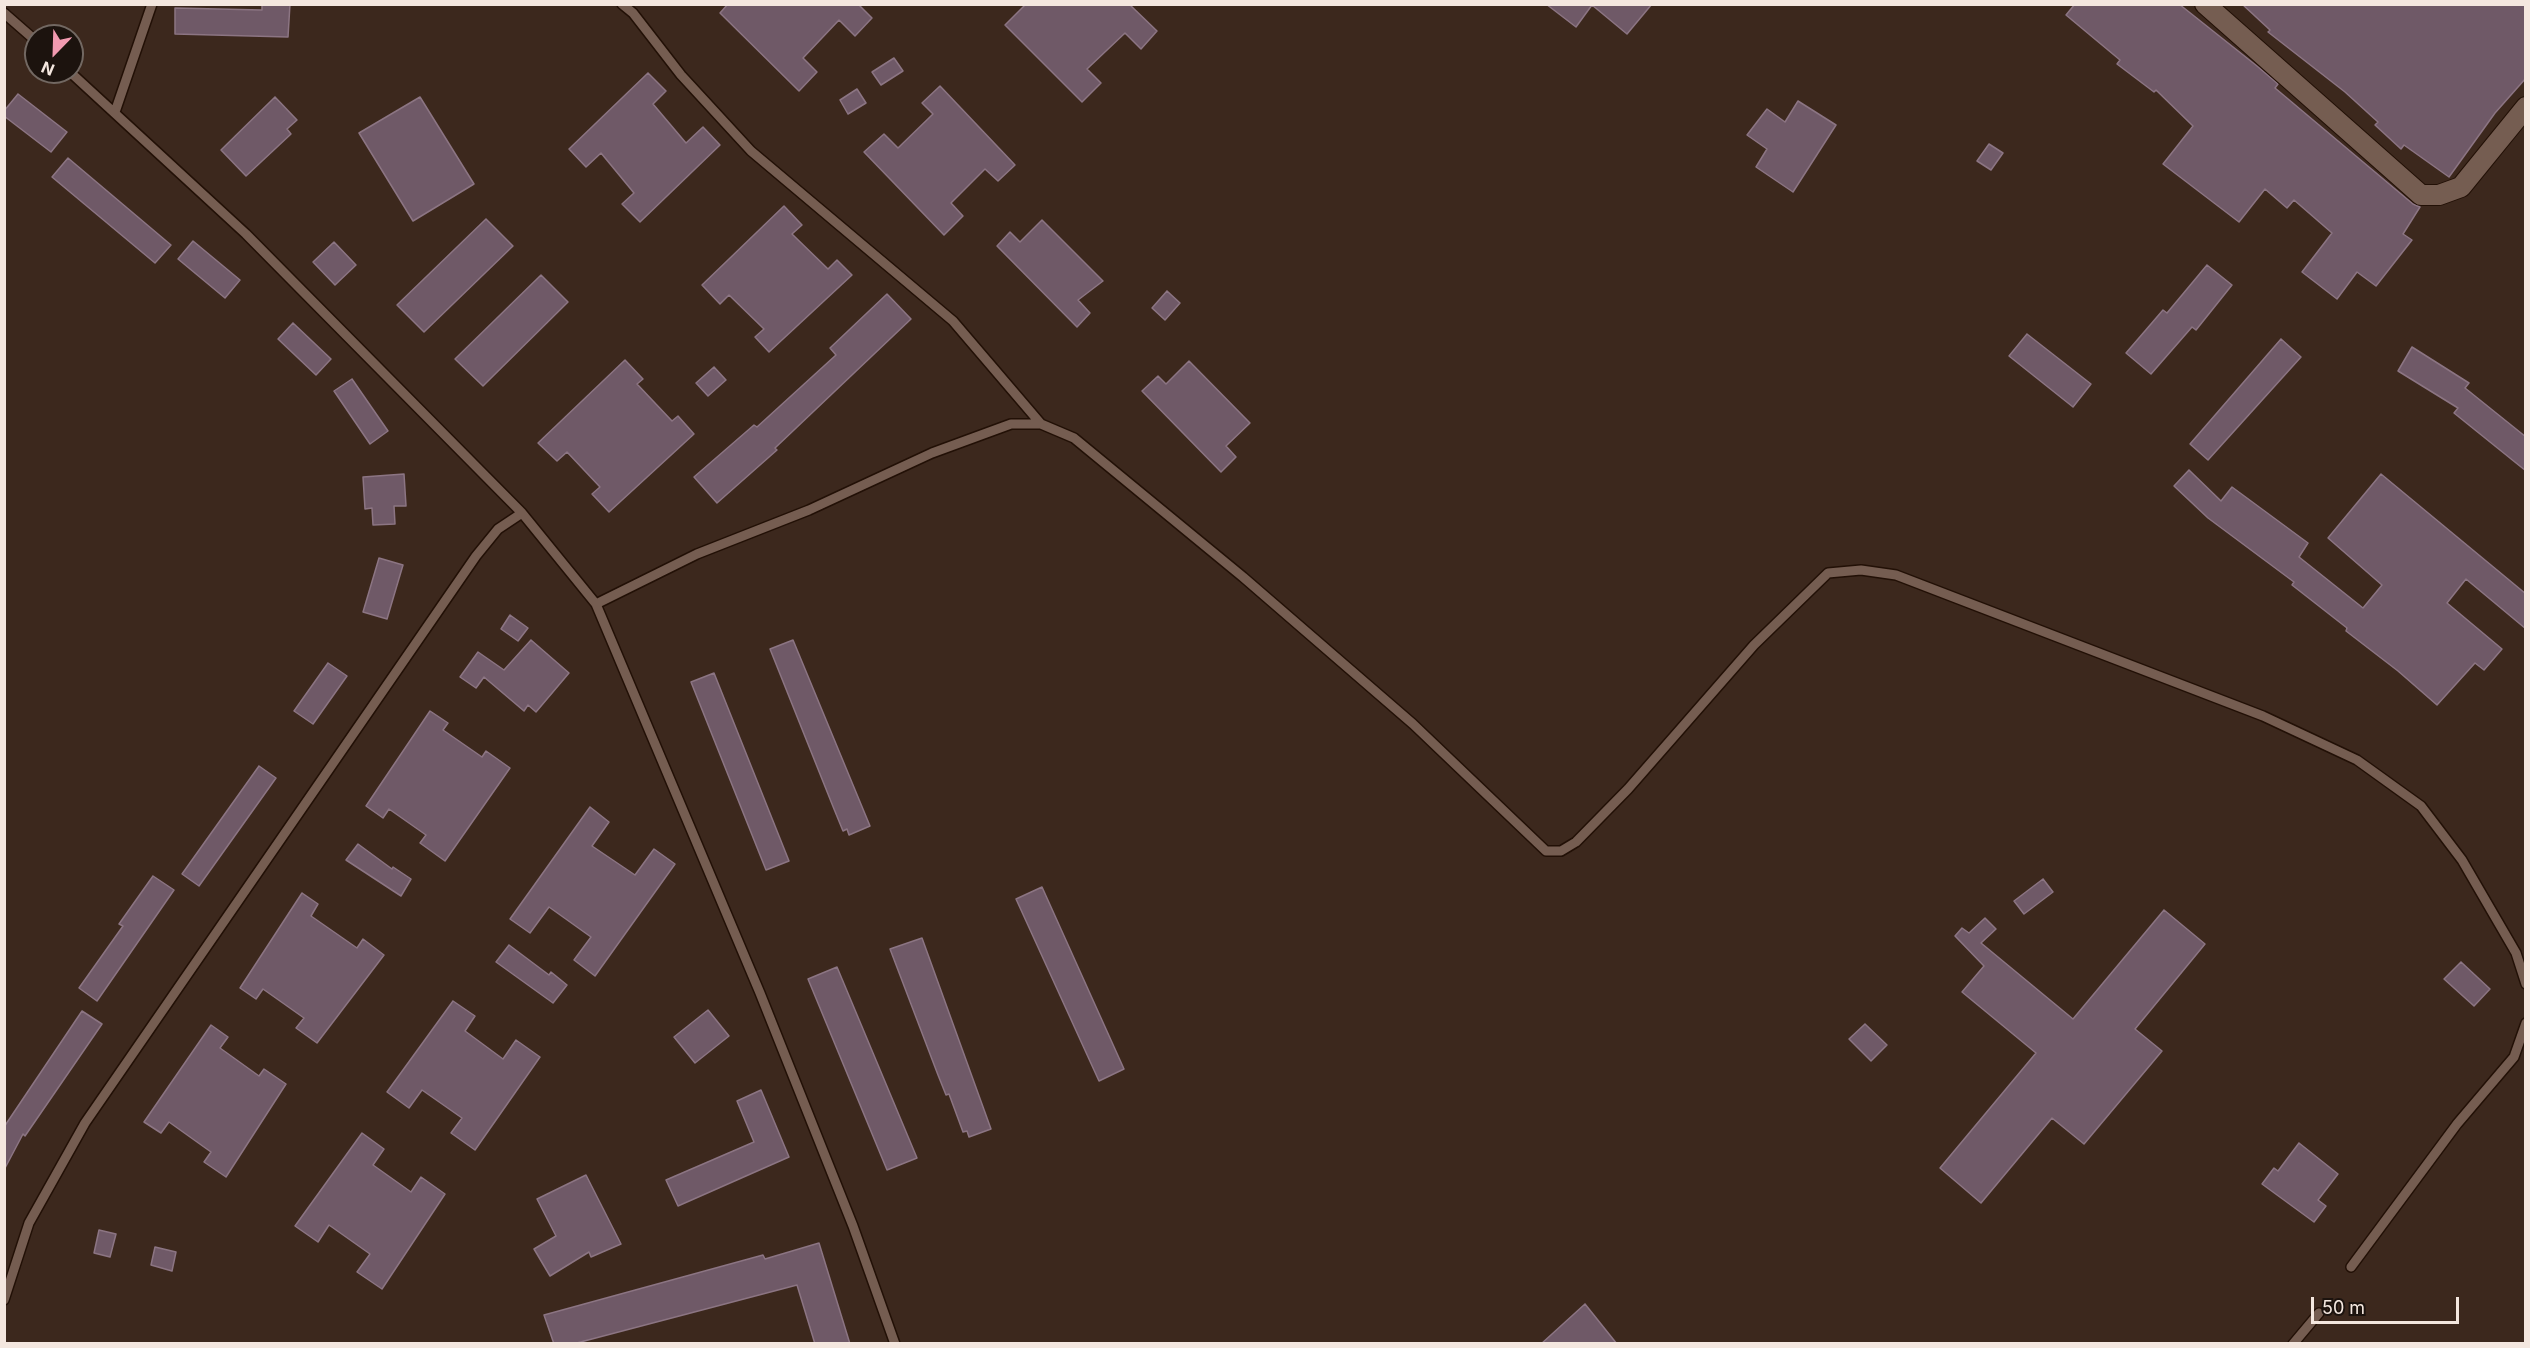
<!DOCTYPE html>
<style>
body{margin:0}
#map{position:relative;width:2530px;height:1348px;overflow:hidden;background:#3c281d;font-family:Inter,sans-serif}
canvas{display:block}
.frame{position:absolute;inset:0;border:6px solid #f4e7df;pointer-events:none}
.north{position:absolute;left:24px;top:24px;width:60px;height:60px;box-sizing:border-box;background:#1c130e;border:2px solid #726862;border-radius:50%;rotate:203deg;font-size:16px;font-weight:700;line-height:24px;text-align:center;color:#f4e7df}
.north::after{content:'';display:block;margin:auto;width:21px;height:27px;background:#f29ab0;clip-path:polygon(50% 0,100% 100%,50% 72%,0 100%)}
.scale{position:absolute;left:2311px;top:1297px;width:148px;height:27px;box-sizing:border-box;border:3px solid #f4e7df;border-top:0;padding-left:8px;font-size:18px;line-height:21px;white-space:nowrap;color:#f4e7df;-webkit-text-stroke:4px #1c130e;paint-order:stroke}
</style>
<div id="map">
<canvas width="2530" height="1348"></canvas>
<div class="frame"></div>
<div class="north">N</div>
<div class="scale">50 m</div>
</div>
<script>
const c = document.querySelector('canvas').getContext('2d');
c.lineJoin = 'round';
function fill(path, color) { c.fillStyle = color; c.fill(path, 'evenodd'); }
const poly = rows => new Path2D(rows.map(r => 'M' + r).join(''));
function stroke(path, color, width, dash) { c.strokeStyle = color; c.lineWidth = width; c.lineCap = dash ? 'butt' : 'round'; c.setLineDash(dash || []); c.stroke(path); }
const building = poly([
 [262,4,290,4,288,37,175,34,175,8,262,10,262,4],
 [728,4,858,4,872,18,855,36,839,20,803,58,817,72,799,91,720,13,728,4],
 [1026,4,1129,4,1157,31,1141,49,1125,33,1087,69,1101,83,1082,102,1005,25,1026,4],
 [1546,4,1652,4,1627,34,1592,5,1576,27,1546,4],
 [2075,4,2179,4,2257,66,2278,84,2275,88,2413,204,2420,207,2403,234,2412,240,2376,286,2357,272,2337,299,2302,272,2332,233,2294,200,2287,208,2265,189,2239,222,2163,164,2193,126,2156,90,2154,92,2117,64,2120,60,2066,15,2075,4],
 [2242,4,2526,4,2526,78,2495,113,2449,177,2404,145,2401,149,2375,125,2378,122,2345,92,2268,32,2270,30,2242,4],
 [894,58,903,71,881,85,872,72,894,58],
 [648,73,666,91,653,104,686,143,703,127,720,145,640,222,622,204,634,193,601,153,586,167,569,149,648,73],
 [940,86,1015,165,998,181,985,169,951,203,963,216,944,235,864,152,884,134,898,148,933,114,922,103,940,86],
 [857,89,866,103,848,114,840,100,857,89],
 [18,94,67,132,51,152,4,116,4,111,18,94],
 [275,97,297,120,287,129,291,134,246,176,221,150,275,97],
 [420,97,474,184,413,221,359,133,420,97],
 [1798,101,1836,125,1793,192,1756,167,1767,149,1747,135,1767,109,1785,122,1798,101],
 [1989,144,2003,153,1991,170,1977,161,1989,144],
 [68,158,171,245,155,263,52,177,68,158],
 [784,206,802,225,792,234,828,269,837,260,852,275,769,352,755,337,764,329,729,295,720,304,702,285,784,206],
 [486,219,513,246,424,332,397,305,486,219],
 [1042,220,1103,281,1078,300,1090,313,1077,327,997,246,1010,232,1020,242,1042,220],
 [193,241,240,280,225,298,178,259,193,241],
 [334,242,356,265,335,285,313,262,334,242],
 [2207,265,2232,285,2196,330,2192,327,2151,374,2126,353,2163,310,2167,313,2207,265],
 [541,275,568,302,483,386,455,359,541,275],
 [1167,291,1180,303,1165,320,1152,308,1167,291],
 [887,294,911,319,775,448,777,450,717,503,694,477,754,425,757,427,836,355,830,348,887,294],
 [293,323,331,359,316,375,278,339,293,323],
 [2027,334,2091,384,2073,407,2009,356,2027,334],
 [2281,339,2301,357,2208,460,2190,444,2281,339],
 [2412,347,2469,383,2465,388,2526,437,2526,471,2454,413,2458,408,2398,371,2412,347],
 [625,360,643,379,637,384,672,421,678,416,694,434,609,512,592,494,600,487,567,452,557,461,538,443,625,360],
 [1189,361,1250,423,1226,446,1236,457,1221,472,1142,391,1158,376,1166,384,1189,361],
 [714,367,726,380,708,396,696,383,714,367],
 [352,379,388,431,370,444,334,391,352,379],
 [2189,470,2221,501,2232,487,2308,543,2299,557,2363,608,2382,585,2328,538,2381,474,2526,594,2526,629,2466,579,2447,603,2502,649,2484,670,2475,663,2437,705,2398,671,2346,631,2347,628,2292,585,2294,582,2208,518,2174,486,2189,470],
 [404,474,406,506,394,506,395,524,373,525,372,508,365,509,363,477,404,474],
 [379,558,403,565,387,619,363,612,379,558],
 [510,615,528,628,518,641,501,629,510,615],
 [531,640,569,673,536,712,528,705,524,711,484,677,476,688,460,677,478,652,504,670,531,640],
 [793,640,870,826,849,835,847,829,843,831,834,809,770,649,793,640],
 [328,663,347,676,313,724,294,711,328,663],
 [714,673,789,861,766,870,691,682,714,673],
 [430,711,448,723,443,730,482,757,486,751,510,768,445,861,420,843,426,835,389,809,383,818,366,806,430,711],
 [259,766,276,778,199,886,182,874,259,766],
 [590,807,609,822,592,846,635,875,654,849,675,864,595,976,574,960,591,937,549,907,530,933,510,919,590,807],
 [358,844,392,869,393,867,411,879,401,896,346,860,358,844],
 [153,876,174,890,97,1001,79,988,123,926,119,924,153,876],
 [2043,879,2053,892,2024,914,2014,901,2043,879],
 [1042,887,1124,1069,1099,1081,1016,899,1042,887],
 [302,893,318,904,311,916,357,948,363,939,384,955,317,1043,296,1028,304,1018,263,989,256,999,240,988,302,893],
 [2164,910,2205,944,2135,1029,2162,1051,2084,1144,2052,1118,1981,1203,1940,1168,2036,1053,1962,992,1984,966,1955,936,1962,928,1969,933,1985,918,1996,929,1981,943,2073,1019,2164,910],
 [922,938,991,1129,969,1137,967,1131,963,1132,949,1094,946,1095,938,1075,890,949,922,938],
 [509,945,549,975,551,972,567,985,553,1003,496,962,509,945],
 [2461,962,2490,989,2474,1006,2444,979,2461,962],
 [837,967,917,1158,887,1170,808,979,837,967],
 [453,1001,475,1016,465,1031,503,1059,516,1040,540,1057,475,1150,451,1133,462,1118,422,1090,409,1108,387,1092,453,1001],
 [708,1010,729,1036,695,1063,674,1037,708,1010],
 [82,1011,102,1024,25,1136,23,1134,4,1170,4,1127,82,1011],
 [1865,1024,1887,1045,1871,1061,1849,1039,1865,1024],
 [211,1025,228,1037,220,1048,259,1076,264,1069,286,1084,226,1177,204,1162,211,1152,169,1122,161,1133,144,1122,211,1025],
 [761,1090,789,1157,678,1206,666,1180,754,1142,737,1101,761,1090],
 [362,1133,384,1149,373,1165,411,1192,421,1177,445,1194,382,1289,357,1272,370,1254,329,1225,318,1242,295,1226,362,1133],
 [2299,1143,2338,1174,2318,1200,2326,1206,2314,1222,2262,1184,2274,1168,2278,1171,2299,1143],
 [586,1175,621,1244,591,1257,589,1252,550,1276,534,1249,556,1236,537,1199,586,1175],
 [99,1230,116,1234,110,1257,94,1253,99,1230],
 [819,1243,850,1344,815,1344,797,1285,573,1344,554,1344,544,1315,763,1255,765,1259,819,1243],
 [155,1247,176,1252,172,1271,151,1265,155,1247],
 [1585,1304,1617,1344,1541,1344,1585,1304]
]);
const lane = poly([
 [622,4,633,13,681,75,751,151,953,321,1041,424],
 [4,13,36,41],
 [70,72,246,234,522,513,596,604,760,993,853,1226,895,1344],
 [115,112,152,4],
 [596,604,697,554,809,510,932,453,1011,424,1041,424,1074,438,1243,577,1413,724,1546,851,1561,851,1576,842,1628,789,1754,645,1828,573,1861,570,1896,575,2263,716,2357,760,2421,806,2462,860,2516,953,2526,984],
 [2351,1267,2457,1124,2514,1057,2526,1023],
 [4,1300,29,1223,85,1123,476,556,498,529,522,513],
 [2293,1344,2319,1313]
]);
const street = poly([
 [2205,4,2421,195,2439,195,2461,187,2526,107]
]);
fill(building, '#6f5967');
stroke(building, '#8c7583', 1.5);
stroke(lane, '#221006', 12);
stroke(street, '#221006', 22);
stroke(lane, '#755d51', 9);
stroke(street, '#755d51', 20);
</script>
